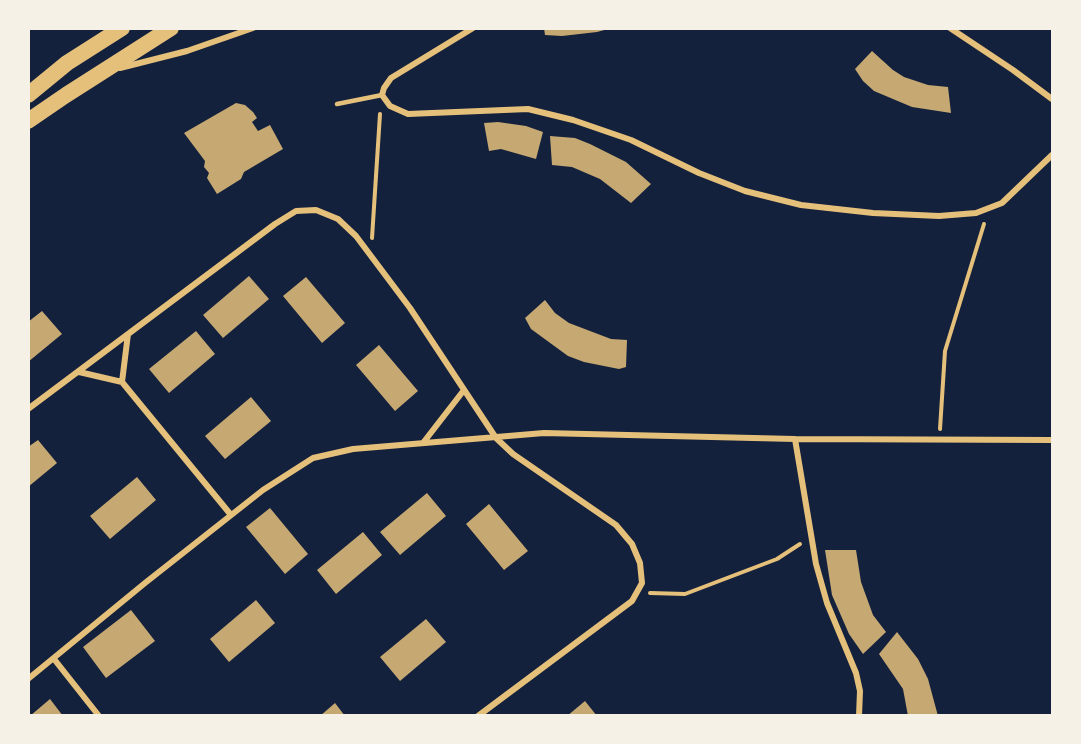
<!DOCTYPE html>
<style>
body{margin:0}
#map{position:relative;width:1081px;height:744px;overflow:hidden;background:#14213d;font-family:"IBM Plex Serif",serif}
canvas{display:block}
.frame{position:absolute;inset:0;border:30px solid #f6f1e7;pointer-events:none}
</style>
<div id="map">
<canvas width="1081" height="744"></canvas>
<div class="frame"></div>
</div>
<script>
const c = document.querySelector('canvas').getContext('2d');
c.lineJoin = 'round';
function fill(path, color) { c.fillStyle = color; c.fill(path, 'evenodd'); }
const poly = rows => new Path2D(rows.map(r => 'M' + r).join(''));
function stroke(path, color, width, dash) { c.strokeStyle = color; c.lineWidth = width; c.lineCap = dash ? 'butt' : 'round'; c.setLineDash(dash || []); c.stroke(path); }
const building = poly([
 [544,28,608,28,608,29,597,32,562,36,545,35],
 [872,51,893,70,904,77,928,85,948,87,951,113,912,107,874,91,863,81,855,69],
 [236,103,245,105,253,112,257,118,252,122,258,131,270,125,283,149,244,172,241,179,217,194,207,178,209,173,204,167,205,161,184,133],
 [498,122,526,126,543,132,536,159,501,149,489,151,484,123],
 [550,136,575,138,590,144,626,162,651,184,631,203,600,179,572,167,552,165],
 [249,276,269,299,223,338,203,315],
 [306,277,345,323,322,343,283,296],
 [545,300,555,313,569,323,611,339,627,340,626,367,619,369,584,362,568,356,531,329,525,318],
 [42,311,62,334,28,362,28,322],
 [196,331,215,354,169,393,149,369],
 [379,345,418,391,395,411,356,365],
 [251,397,271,421,225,459,205,436],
 [38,440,57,463,28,487,28,447],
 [137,477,156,500,110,539,90,516],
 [427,493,446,516,400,555,380,532],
 [489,504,528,551,504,570,466,524],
 [270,508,308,554,285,574,246,527],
 [363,532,382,555,336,594,317,570],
 [825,550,856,550,861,582,873,615,886,632,863,654,849,634,832,595],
 [256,600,275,623,229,662,210,639],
 [131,610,155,641,106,678,83,647],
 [426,619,446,642,400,681,380,657],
 [897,632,918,659,928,679,938,716,908,716,903,689,879,654],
 [50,699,63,716,30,716],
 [585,701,597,716,567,716],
 [335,703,345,716,320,716]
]);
const path = poly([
 [372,238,380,114],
 [940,429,945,351,984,224],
 [650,593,685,594,777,559,800,544]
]);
const service = poly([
 [337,104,382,95]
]);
const minor = poly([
 [473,28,391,78,384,88,382,95,390,106,408,114,528,109,573,120,631,140,699,173,745,191,801,205,873,213,939,216,976,213,1002,203,1052,155],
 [950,28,1013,70,1052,99],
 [120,68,187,51,253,28],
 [79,372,122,382,128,334],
 [122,382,231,515],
 [28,409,275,224,296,211,316,210,338,219,356,236,410,308,496,438,513,454,616,525,632,544,640,563,642,583,632,601,478,716],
 [795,439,816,564,827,603,856,673,860,691,859,716],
 [423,443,464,390],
 [54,659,99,716],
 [28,679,145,583,263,490,313,458,353,449,544,433,795,439,1052,440]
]);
const trunk = poly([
 [28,95,67,63,122,28],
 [28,121,66,95,171,28]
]);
fill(building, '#c6a872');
stroke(path, '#e5c07b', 4);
stroke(service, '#e5c07b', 4.5);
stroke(minor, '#e5c07b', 6);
stroke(trunk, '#e5c07b', 16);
</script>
